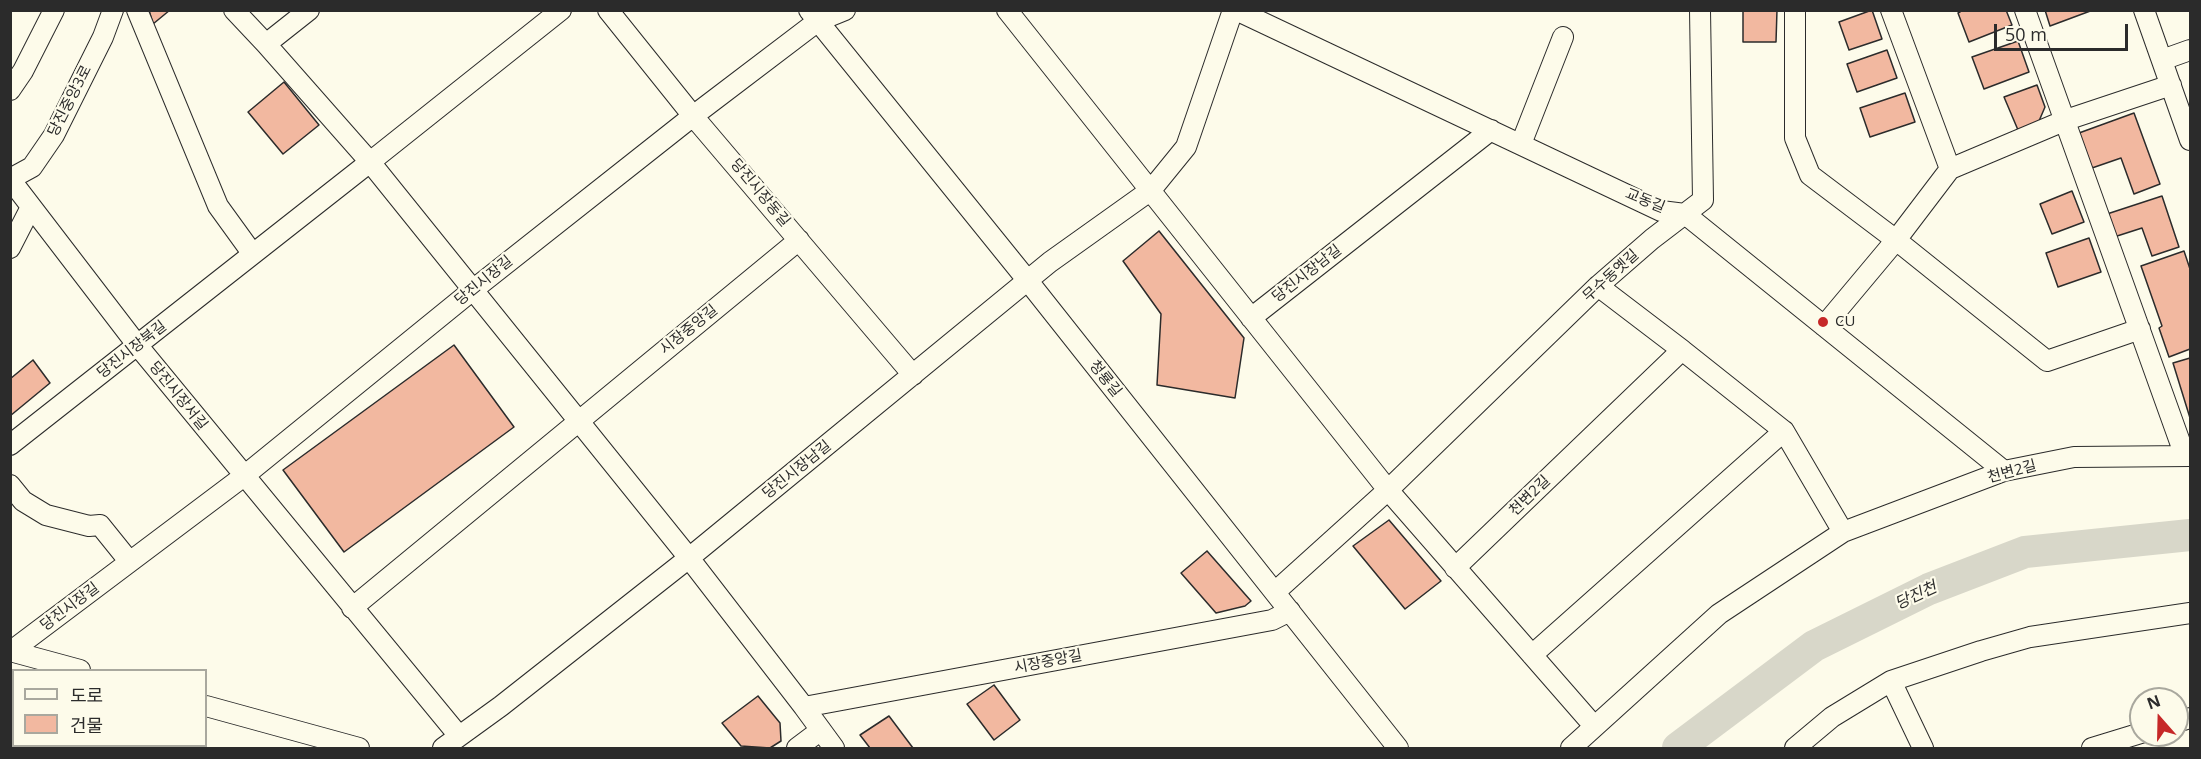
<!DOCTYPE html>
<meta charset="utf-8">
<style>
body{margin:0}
#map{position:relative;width:2201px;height:759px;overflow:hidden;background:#fdfbea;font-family:"Open Sans","Noto Sans KR",sans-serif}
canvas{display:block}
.frame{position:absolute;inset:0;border:12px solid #2b2b2b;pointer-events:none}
.legend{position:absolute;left:12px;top:669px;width:195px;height:78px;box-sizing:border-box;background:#fdfbea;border:2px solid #a9a89e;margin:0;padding:8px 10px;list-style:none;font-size:18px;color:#2b2b2b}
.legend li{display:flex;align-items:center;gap:12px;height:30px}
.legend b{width:30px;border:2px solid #a9a89e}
.north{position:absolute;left:2129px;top:687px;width:60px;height:60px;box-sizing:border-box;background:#fdfbea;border:2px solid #a9a89e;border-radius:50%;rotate:340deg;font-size:16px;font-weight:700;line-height:24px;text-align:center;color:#2b2b2b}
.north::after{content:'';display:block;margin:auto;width:21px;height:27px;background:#c62828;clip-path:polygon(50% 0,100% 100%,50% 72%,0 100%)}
.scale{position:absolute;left:1994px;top:24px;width:134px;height:27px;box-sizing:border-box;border:3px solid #2b2b2b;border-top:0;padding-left:8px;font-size:18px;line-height:21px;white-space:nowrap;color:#2b2b2b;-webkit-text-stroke:4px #fdfbea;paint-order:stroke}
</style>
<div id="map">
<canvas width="2201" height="759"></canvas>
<div class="frame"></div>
<ul class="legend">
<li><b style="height:8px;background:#fdfbea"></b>도로</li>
<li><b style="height:16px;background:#f2b8a0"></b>건물</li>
</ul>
<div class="north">N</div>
<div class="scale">50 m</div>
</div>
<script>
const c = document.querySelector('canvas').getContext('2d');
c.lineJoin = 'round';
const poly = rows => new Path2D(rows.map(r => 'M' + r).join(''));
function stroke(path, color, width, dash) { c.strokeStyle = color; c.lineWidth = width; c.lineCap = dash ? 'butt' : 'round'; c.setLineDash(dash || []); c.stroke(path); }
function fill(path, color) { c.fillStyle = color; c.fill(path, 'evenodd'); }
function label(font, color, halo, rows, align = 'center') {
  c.font = font + ' "Open Sans","Noto Sans KR",sans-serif'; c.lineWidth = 4.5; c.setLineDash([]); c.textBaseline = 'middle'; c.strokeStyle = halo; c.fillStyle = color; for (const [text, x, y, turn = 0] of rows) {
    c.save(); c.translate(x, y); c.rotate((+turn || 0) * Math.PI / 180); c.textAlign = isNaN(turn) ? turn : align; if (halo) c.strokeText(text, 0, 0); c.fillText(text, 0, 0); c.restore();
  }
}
const river = poly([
 [10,717,14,717],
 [123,746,134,748],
 [1678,748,1814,646,1929,589,2025,552,2190,535]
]);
const building = poly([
 [149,10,170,10,153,24,149,10],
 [1743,10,1777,10,1776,42,1743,42,1743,10],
 [1872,10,1882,39,1849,50,1839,22,1872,10],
 [1963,10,2006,10,2012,25,1969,42,1958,13,1963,10],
 [2045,10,2093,10,2050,26,2045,10],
 [2018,41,2029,72,1984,89,1972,57,2018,41],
 [1887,50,1897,78,1857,92,1847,64,1887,50],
 [284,82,319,125,283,154,248,112,284,82],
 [2037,85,2045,107,2039,121,2018,130,2004,97,2037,85],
 [1905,93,1915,122,1870,137,1860,108,1905,93],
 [2134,113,2160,184,2134,194,2121,158,2092,168,2079,133,2134,113],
 [2072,191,2084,222,2052,234,2040,204,2072,191],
 [2162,196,2179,247,2152,256,2142,228,2114,237,2107,214,2162,196],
 [1159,231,1244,338,1235,398,1157,385,1161,314,1123,261,1159,231],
 [2089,238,2101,272,2058,287,2046,253,2089,238],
 [2184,251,2190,269,2190,349,2169,357,2159,328,2162,326,2141,266,2184,251],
 [454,345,514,427,344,552,283,470,454,345],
 [2190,358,2190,418,2173,363,2190,358],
 [33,360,50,383,10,416,10,379,33,360],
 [1389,520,1441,581,1405,609,1353,546,1389,520],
 [1207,551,1251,601,1245,606,1216,613,1181,573,1207,551],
 [994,685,1020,720,994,740,967,704,994,685],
 [758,696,780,723,781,741,770,748,741,746,722,723,758,696],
 [889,716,913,748,870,748,860,735,889,716]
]);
const minor = poly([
 [137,10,218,206,252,253],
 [561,10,370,162,689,558,804,707],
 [608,10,693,116,913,375],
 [809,10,1028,281,1398,748],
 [1007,10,1388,490,1594,726],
 [1236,10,1661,211,1685,214,2004,471],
 [1795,10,1795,138,1810,175,1896,240,1824,326],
 [1891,10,1950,169],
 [2025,10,2185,456],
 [2144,10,2190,140],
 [266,44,309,10],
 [2162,60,2190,50],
 [10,90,23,71,54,10],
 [1521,144,1563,37],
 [10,179,138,346,459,736],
 [10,179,32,167,54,135,103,37,113,10],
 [10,248,31,207],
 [1251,318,1491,130],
 [2140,329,2047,361,1896,240,1950,169,2066,120,2171,85],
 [10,445,370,162,266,44,234,10],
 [10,485,23,501,46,515,89,526,100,525,129,561],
 [1843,532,2004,471,2074,457,2190,456],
 [1455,568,1682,350,1598,286],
 [1275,592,1388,490,1598,286,1652,239,1703,200,1700,10],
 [352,608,799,240],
 [10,651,80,670],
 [10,652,244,476,474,289,693,116,818,21,845,10],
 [1532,655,1784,431,1682,350],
 [1891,681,1923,748],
 [206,706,359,748],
 [2177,722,2190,718],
 [443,748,501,706,689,558,1050,262,1151,190,1186,147,1233,10],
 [797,748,821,730],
 [834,748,804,707,1272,620,1290,611],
 [1571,748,1719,614,1843,532,1784,431],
 [1795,748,1832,717,1891,681,1981,651,2030,637,2190,613],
 [2092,748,2141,733]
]);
const markers = [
 [1823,322,6,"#c62828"]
];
const streetNames = [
 ["당진중앙3로",70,101,-63],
 ["당진시장동길",760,193,50],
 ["교동길",1645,201,22],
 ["당진시장남길",1307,274,-38],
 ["무수동옛길",1611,276,-42],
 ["당진시장길",484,281,-39],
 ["시장중앙길",689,330,-39],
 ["당진시장북길",132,350,-38],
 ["청룡길",1105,379,51],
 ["당진시장서길",178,396,51],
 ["당진시장남길",797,470,-39],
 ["천변2길",2012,472,-15],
 ["천변2길",1530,496,-44],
 ["당진시장길",70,607,-37],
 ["시장중앙길",1048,662,-11]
];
const poiNames = [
 ["CU",1835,322]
];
const waterNames = [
 ["당진천",1916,596,-25]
];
stroke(river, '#d8d7c9', 32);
fill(building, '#f2b8a0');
stroke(building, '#2b2b2b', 1.5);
stroke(minor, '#2b2b2b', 22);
stroke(minor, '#fdfbea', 20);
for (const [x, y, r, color] of markers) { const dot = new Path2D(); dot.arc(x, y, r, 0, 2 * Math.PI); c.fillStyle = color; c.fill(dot); stroke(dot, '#fdfbea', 2); }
label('15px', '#2b2b2b', '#fdfbea', streetNames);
label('15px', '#2b2b2b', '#fdfbea', poiNames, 'left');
label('italic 16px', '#2b2b2b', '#fdfbea', waterNames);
</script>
